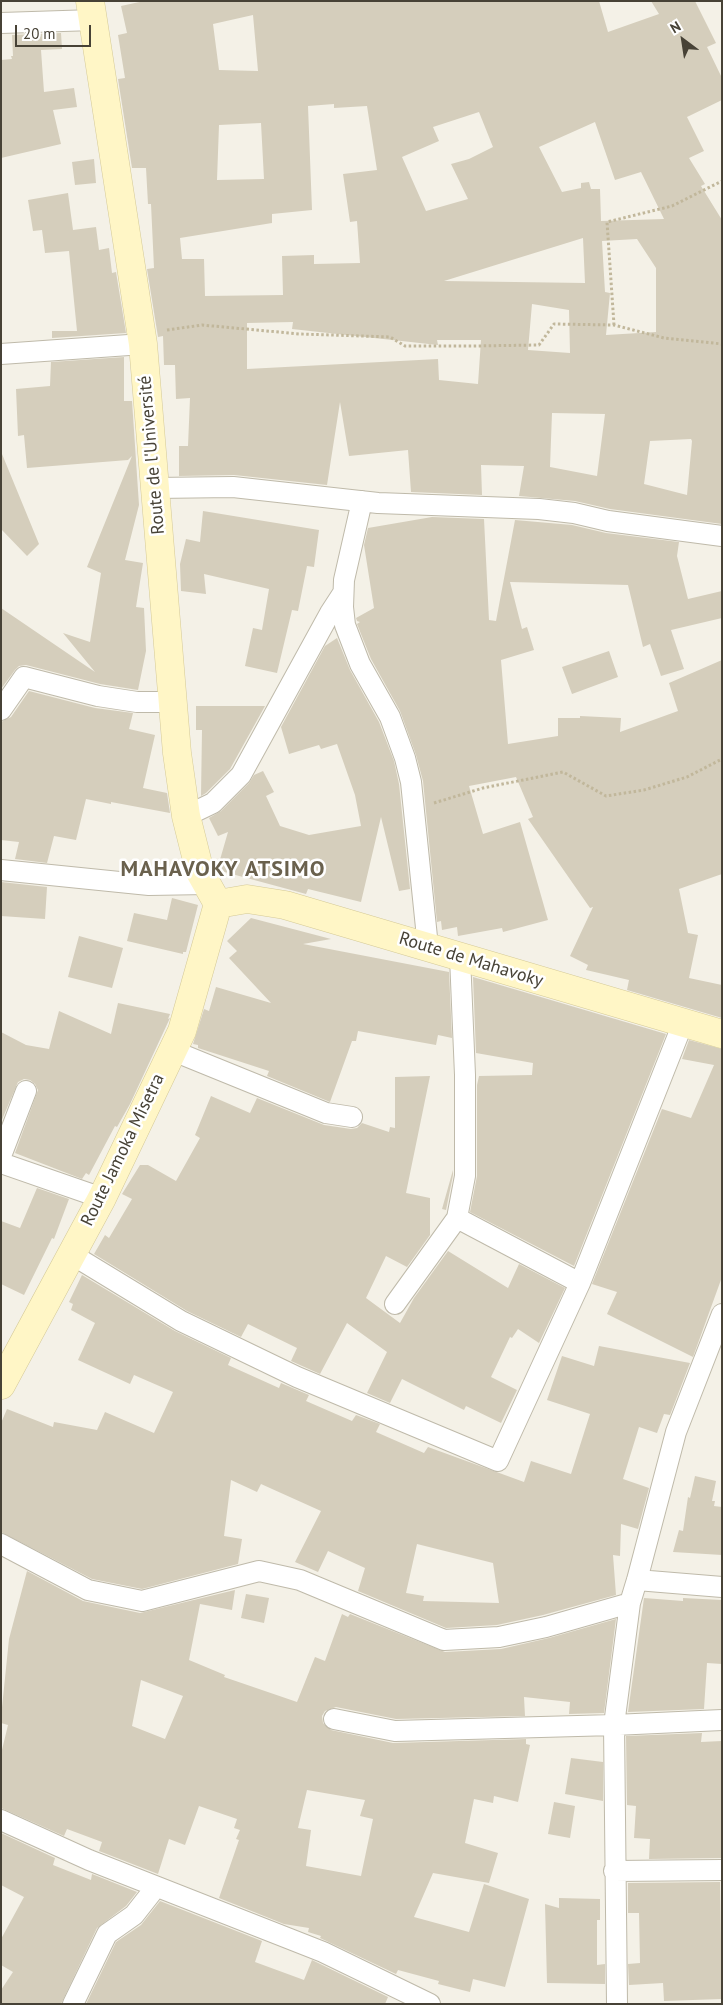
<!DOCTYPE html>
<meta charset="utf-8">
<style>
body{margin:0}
#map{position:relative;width:723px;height:2005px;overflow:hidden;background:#f4f1e7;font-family:"PT Sans",sans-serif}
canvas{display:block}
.frame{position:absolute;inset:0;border:2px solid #474236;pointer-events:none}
.north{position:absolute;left:658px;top:15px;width:50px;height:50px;-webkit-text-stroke:4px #fff;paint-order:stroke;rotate:329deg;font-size:14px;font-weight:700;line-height:20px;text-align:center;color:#474236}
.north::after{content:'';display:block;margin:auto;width:18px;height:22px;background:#474236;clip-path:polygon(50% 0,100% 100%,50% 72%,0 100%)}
.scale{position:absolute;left:15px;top:25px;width:76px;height:22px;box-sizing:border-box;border:2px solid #474236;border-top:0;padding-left:6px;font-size:15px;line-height:18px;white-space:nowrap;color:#474236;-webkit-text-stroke:4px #fff;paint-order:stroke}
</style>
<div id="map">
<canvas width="723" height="2005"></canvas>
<div class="frame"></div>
<div class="north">N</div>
<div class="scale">20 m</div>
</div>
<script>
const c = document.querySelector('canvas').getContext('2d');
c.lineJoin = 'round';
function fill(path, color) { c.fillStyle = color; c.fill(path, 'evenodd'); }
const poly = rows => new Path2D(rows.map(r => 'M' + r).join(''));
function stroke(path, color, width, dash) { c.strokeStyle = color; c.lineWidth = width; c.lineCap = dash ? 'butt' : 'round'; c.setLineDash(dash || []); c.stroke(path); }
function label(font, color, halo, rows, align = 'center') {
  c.font = font + ' "PT Sans",sans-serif'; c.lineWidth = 5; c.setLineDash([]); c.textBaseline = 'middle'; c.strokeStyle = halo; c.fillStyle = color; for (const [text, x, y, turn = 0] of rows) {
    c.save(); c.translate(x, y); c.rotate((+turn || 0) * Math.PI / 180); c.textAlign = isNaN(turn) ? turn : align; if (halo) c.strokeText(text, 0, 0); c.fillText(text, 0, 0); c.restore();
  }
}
const building = poly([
 [144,1,599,1,608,32,659,14,651,1,695,1,716,43,707,47,722,78,722,100,687,117,704,151,689,158,705,184,701,186,722,220,722,524,610,509,575,501,519,496,524,466,481,465,482,495,411,492,408,450,349,456,340,402,327,485,234,475,179,476,179,446,188,446,190,398,176,399,175,365,164,365,163,336,158,337,147,269,154,268,151,204,148,204,146,168,132,168,118,79,125,78,118,35,127,33,121,6],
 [253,15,258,71,219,70,213,24],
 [334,104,334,108,367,106,377,170,343,174,350,222,357,221,360,263,314,264,314,255,282,256,283,295,205,296,204,259,182,259,180,238,272,223,272,214,312,210,308,106],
 [479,112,493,147,469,159,451,164,468,199,426,211,402,157,439,141,433,127],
 [595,122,615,180,641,172,664,219,601,221,600,189,591,189,589,182,581,183,581,188,562,192,539,147],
 [261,123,264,179,217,180,219,125],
 [583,238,585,283,444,281],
 [637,239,656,268,656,332,606,335,610,293,605,292,602,241],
 [532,304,569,310,570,353,528,350],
 [293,322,292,329,438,345,437,340,481,340,478,384,439,380,438,359,247,369,247,323],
 [552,413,605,414,597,476,550,467],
 [691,439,692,441,687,495,644,484,650,441],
 [61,33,62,49,41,50,44,92,74,88,77,107,53,110,61,144,1,158,1,60,12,59,11,56,13,56,12,35],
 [94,159,96,183,75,185,72,162],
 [68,193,73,230,96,227,99,250,109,248,112,273,116,272,126,333,52,338,52,331,77,331,69,251,45,253,42,230,33,231,28,200],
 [124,357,124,401,132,401,139,505,125,560,143,563,136,607,144,608,146,651,138,690,100,684,26,665,19,666,15,670,1,689,1,608,95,672,63,633,90,642,101,573,87,567,132,456,128,460,27,468,24,435,18,436,16,389,50,386,51,362],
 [2,454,39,544,27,556,1,529],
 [203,511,319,530,314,567,307,566,298,611,292,610,277,673,245,666,253,628,262,630,269,589,204,574,206,594,181,591,180,564,186,539,200,542],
 [432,517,484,519,489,620,496,621,515,520,572,525,606,533,679,542,677,556,688,599,722,591,722,618,671,630,684,669,661,676,650,644,643,647,628,585,510,582,522,629,527,627,534,650,501,660,508,744,558,736,558,718,580,718,580,716,621,718,620,732,678,711,669,683,722,660,722,874,679,889,688,933,698,935,689,978,722,985,722,1018,627,990,629,980,586,970,588,965,570,956,593,907,590,908,528,819,533,817,516,777,469,786,483,834,520,822,548,920,503,932,502,928,458,936,457,927,442,930,441,921,437,922,423,781,416,755,400,711,371,659,357,624,360,622,357,621,356,618,374,608,364,545,368,528],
 [337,638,350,670,379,722,394,761,399,784,410,889,399,891,381,817,361,902,308,889,306,894,217,870,228,832,218,836,209,818,221,811,249,783,254,775,263,771,274,792,266,796,280,826,309,835,361,826,355,795,337,744,321,749,319,745,289,754,281,727,325,646],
 [609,651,618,677,572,694,562,667],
 [29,691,95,708,133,713,129,729,155,735,143,788,167,793,170,813,111,802,111,804,86,799,76,840,54,836,47,863,15,859,19,842,1,840,1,722,11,717],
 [196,706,265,706,230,769,206,793,201,796,202,730,196,730],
 [1,882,47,887,45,919,1,916],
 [172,898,198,905,186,952,183,952,183,954,127,941,134,913,167,920],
 [251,918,331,939,303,944,449,972,452,1038,438,1035,436,1045,358,1031,356,1041,352,1041,330,1102,267,1076,269,1071,198,1048,198,1045,193,1044,204,1009,209,1011,216,987,271,1003,229,958,237,951,227,941],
 [79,936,123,948,112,988,68,977],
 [473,977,666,1034,574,1266,470,1212,477,1176,477,1085,479,1076,532,1075,533,1063,476,1053],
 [118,1003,170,1014,168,1019,170,1018,130,1104,117,1127,115,1126,89,1175,86,1173,82,1179,15,1153,38,1090,35,1084,30,1080,24,1079,18,1082,1,1122,1,1032,26,1045,49,1049,59,1011,111,1034],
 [689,1040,722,1049,722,1277,693,1357,607,1314,617,1292,592,1284,662,1109,691,1118,714,1065,682,1059],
 [430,1076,406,1193,430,1198,430,1235,407,1267,386,1256,366,1298,400,1323,414,1298,448,1251,508,1288,519,1264,565,1288,539,1343,518,1329,512,1338,510,1337,491,1377,517,1390,501,1423,466,1406,464,1410,402,1379,390,1403,367,1393,387,1352,347,1323,320,1374,291,1361,297,1348,248,1324,241,1337,187,1311,94,1254,105,1235,109,1238,132,1199,122,1194,140,1165,148,1165,176,1181,200,1138,195,1135,211,1096,250,1113,257,1098,324,1125,351,1129,357,1128,362,1123,389,1132,390,1127,395,1128,395,1077],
 [453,1170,453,1175,446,1210,442,1209],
 [37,1188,69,1199,54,1239,52,1238,24,1295,1,1284,1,1221,20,1228],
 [82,1275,175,1331,231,1358,228,1365,279,1388,281,1383,309,1395,306,1401,352,1421,356,1415,380,1424,376,1432,424,1453,428,1447,524,1482,531,1461,571,1474,590,1414,547,1400,562,1356,594,1366,599,1346,690,1363,670,1415,664,1414,657,1433,639,1427,623,1479,649,1488,638,1529,621,1524,620,1556,613,1555,616,1595,543,1615,497,1625,446,1628,358,1591,365,1568,328,1551,318,1572,295,1562,321,1511,261,1484,257,1492,231,1480,224,1536,242,1539,238,1564,142,1589,92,1579,1,1532,1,1423,7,1409,53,1427,54,1422,97,1430,105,1412,154,1433,173,1392,134,1375,130,1384,78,1360,95,1323,71,1310,73,1304,69,1302],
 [417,1544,493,1563,499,1603,423,1601,424,1596,406,1593],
 [695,1476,716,1481,712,1501,715,1501,714,1506,722,1507,722,1555,673,1552,679,1530,683,1531,688,1497,690,1498],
 [27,1571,83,1601,140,1613,235,1590,232,1610,200,1604,189,1660,225,1675,224,1677,297,1702,315,1657,325,1661,342,1614,348,1617,350,1614,445,1652,501,1649,549,1638,616,1619,604,1713,569,1714,570,1702,524,1697,525,1716,396,1719,336,1707,325,1711,322,1716,323,1723,331,1730,393,1743,526,1739,526,1744,530,1745,518,1802,494,1796,493,1803,474,1799,465,1843,498,1853,489,1883,433,1873,414,1917,469,1932,484,1884,529,1899,505,1987,473,1979,470,1992,438,1984,439,1981,398,1970,396,1974,320,1938,321,1936,308,1932,309,1928,284,1924,219,1898,239,1840,236,1839,240,1830,234,1828,237,1819,199,1806,185,1845,169,1839,158,1874,99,1851,102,1842,67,1829,64,1836,1,1808,1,1754,8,1725,1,1723,1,1717,9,1639],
 [141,1680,183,1696,165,1739,132,1726],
 [307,1790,365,1800,360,1816,373,1819,361,1876,306,1866,311,1830,298,1828],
 [246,1594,269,1598,264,1623,241,1618],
 [644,1598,683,1601,683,1598,722,1600,722,1664,707,1663,704,1709,628,1712],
 [702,1733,701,1742,722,1741,722,1858,649,1859,650,1839,634,1838,636,1806,627,1805,626,1736],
 [571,1758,603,1762,603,1801,565,1794],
 [554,1802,575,1806,570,1838,548,1834],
 [1,1833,55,1858,53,1865,91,1880,92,1874,137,1892,126,1906,97,1928,61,2004,1,2004,1,1990,13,1972,1,1965,1,1939,24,1897,1,1885],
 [720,1882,722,1999,664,2001,663,1983,629,1985,628,1964,640,1963,639,1913,628,1913,628,1883],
 [559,1898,600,1899,600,1920,597,1920,597,1965,605,1964,605,1984,547,1983,545,1904,559,1908],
 [160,1901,262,1941,255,1962,304,1980,312,1960,388,1997,385,2004,86,2004,116,1942,141,1925]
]);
const path = poly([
 [614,325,607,222,672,206,722,181],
 [167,330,202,325,300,334,390,337,405,346,473,346,539,345,554,324,614,325,664,338,722,344],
 [434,803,483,788,563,772,606,796,644,790,687,777,722,759]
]);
const street = poly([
 [1,23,94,20],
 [1,354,143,344],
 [155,488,233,487,378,503,539,509,574,513,608,521,722,536],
 [362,501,344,580,343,607,345,625,360,664,390,717,405,758,411,782,428,947],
 [1,710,24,677,98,696,137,702,173,702],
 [186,816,213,803,241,775,330,613,343,593],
 [1,870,149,885,207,884],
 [171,1050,326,1113,352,1117],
 [1,1156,26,1091],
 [1,1163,102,1198],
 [457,1218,580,1283],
 [71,1254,181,1321,297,1377,498,1461,580,1283,683,1023],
 [395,1304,457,1218,465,1176,465,1075,460,957],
 [1,1544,88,1590,142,1601,259,1571,300,1580,444,1640,499,1637,546,1627,630,1603],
 [637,1580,722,1587],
 [334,1719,395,1731,614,1725,722,1720],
 [1,1820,89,1860,323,1952,430,2004],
 [614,1871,722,1870],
 [73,2004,107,1934,134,1915,156,1887],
 [617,2004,614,1725,630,1603,637,1580,676,1432,722,1314]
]);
const secondary = poly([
 [90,1,143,344,177,753,186,816,200,872,218,904],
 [218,904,247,899,285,905,722,1034],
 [1,1385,102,1198,182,1031,218,904]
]);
const streetNames = [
 ["Route de l'Université",152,455,-95],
 ["Route de Mahavoky",471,960,17],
 ["Route Jamoka Misetra",123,1150,-64]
];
const districtNames = [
 ["MAHAVOKY ATSIMO",223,870]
];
fill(building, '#d5cebc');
stroke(street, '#bfbaaa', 22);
stroke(secondary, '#d4c997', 29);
stroke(path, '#c1b79b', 3, [2.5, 2.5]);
stroke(street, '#fff', 20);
stroke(secondary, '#fff6c6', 28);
label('18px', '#474236', '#fff', streetNames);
c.letterSpacing = '1px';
label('bold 22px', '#6a614d', '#fff', districtNames);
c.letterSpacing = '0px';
</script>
